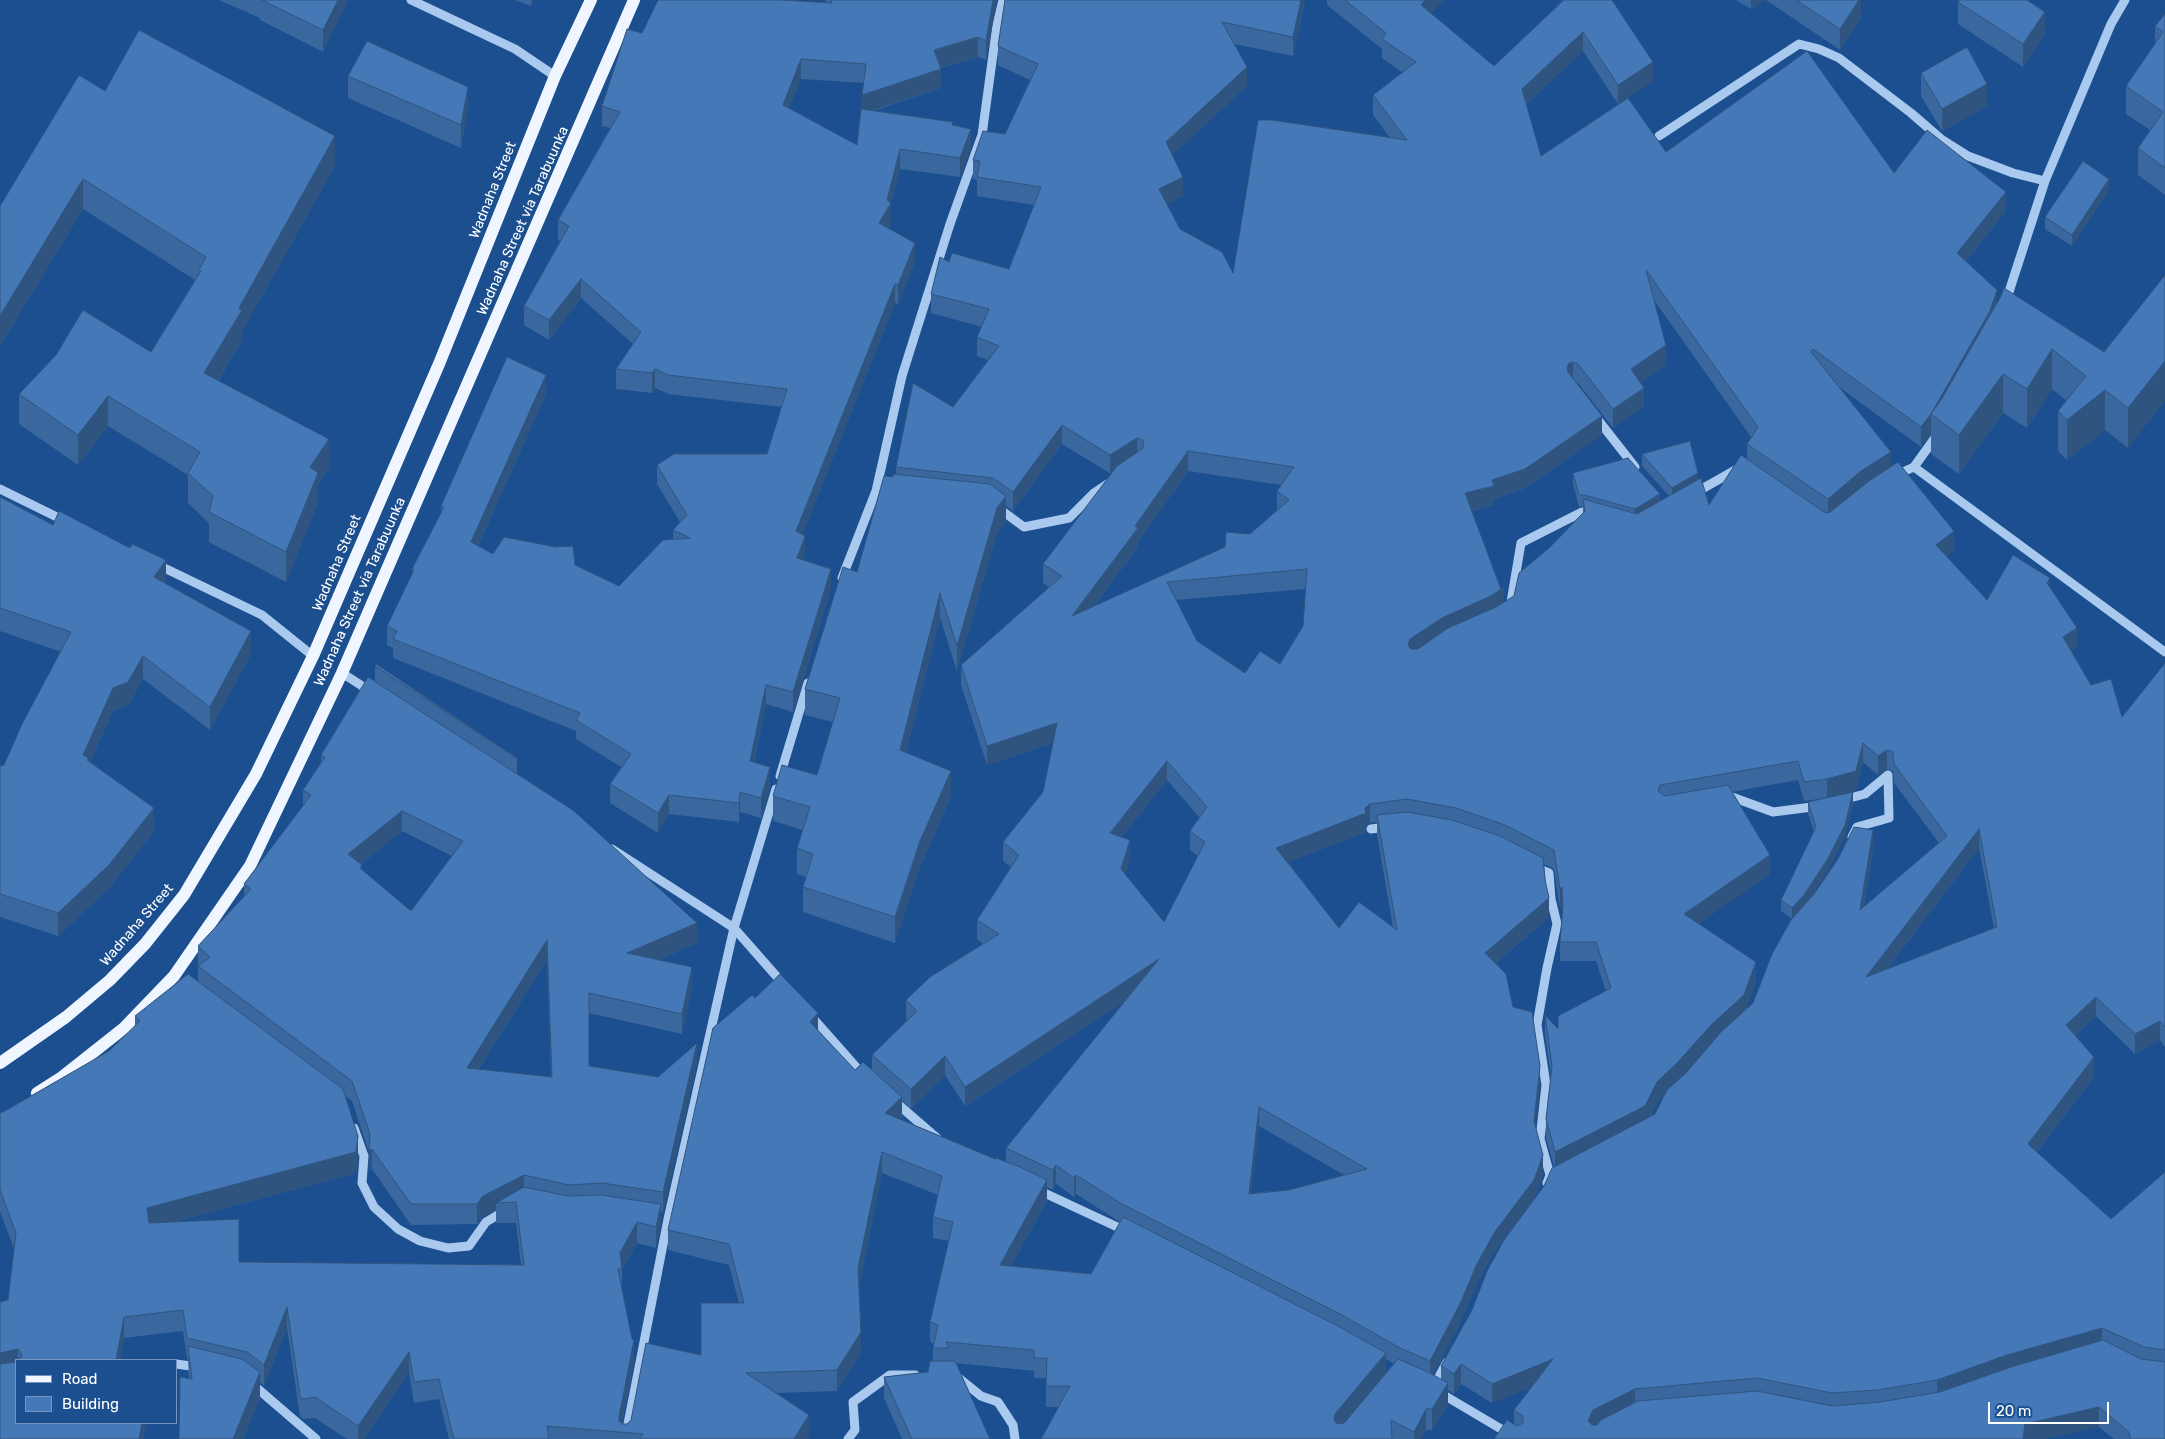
<!DOCTYPE html>
<style>
body{margin:0}
#map{position:relative;width:2165px;height:1439px;overflow:hidden;background:#1b4f8f;font-family:Rubik,sans-serif}
canvas{display:block}
.legend{position:absolute;left:15px;top:1359px;width:162px;height:65px;box-sizing:border-box;background:#1b4f8f;border:1px solid #7695bc;margin:0;padding:6px 9px;list-style:none;font-size:15px;color:#fff}
.legend li{display:flex;align-items:center;gap:10px;height:25px}
.legend b{width:25px;border:1px solid #7695bc}
.scale{position:absolute;left:1988px;top:1402px;width:121px;height:22px;box-sizing:border-box;border:2px solid #fff;border-top:0;padding-left:6px;font-size:15px;line-height:18px;white-space:nowrap;color:#fff;-webkit-text-stroke:4px #1b4f8f;paint-order:stroke}
</style>
<div id="map">
<canvas width="2165" height="1439"></canvas>
<ul class="legend">
<li><b style="height:6px;background:#f0f6ff"></b>Road</li>
<li><b style="height:14px;background:#4478b7"></b>Building</li>
</ul>
<div class="scale">20 m</div>
</div>
<script>
const c = document.querySelector('canvas').getContext('2d');
c.lineJoin = 'round';
const poly = rows => new Path2D(rows.map(r => 'M' + r).join(''));
function stroke(path, color, width, dash) { c.strokeStyle = color; c.lineWidth = width; c.lineCap = dash ? 'butt' : 'round'; c.setLineDash(dash || []); c.stroke(path); }
function fill(path, color) { c.fillStyle = color; c.fill(path, 'evenodd'); }
function label(font, color, halo, rows, align = 'center') {
  c.font = font + ' Rubik,sans-serif'; c.lineWidth = 4; c.setLineDash([]); c.textBaseline = 'middle'; c.strokeStyle = halo; c.fillStyle = color; for (const [text, x, y, turn = 0] of rows) {
    c.save(); c.translate(x, y); c.rotate((+turn || 0) * Math.PI / 180); c.textAlign = isNaN(turn) ? turn : align; if (halo) c.strokeText(text, 0, 0); c.fillText(text, 0, 0); c.restore();
  }
}
const minor = poly([
 [411,0,515,49,555,76],
 [1659,136,1799,44,1819,49,1839,58,1911,113,1941,139,1968,156,2013,173,2045,181],
 [2006,301,2045,181,2111,24,2125,0],
 [1595,416,1635,467],
 [1914,467,2165,652],
 [1896,475,1914,467,1937,435],
 [0,489,67,522],
 [1693,494,1739,468],
 [997,507,1024,527,1069,518,1094,493,1109,483],
 [156,564,262,615,313,656],
 [842,578,876,491,902,376,950,224,982,135,997,25,1003,0],
 [1510,608,1521,543,1582,512,1593,515],
 [342,673,373,693],
 [780,776,808,683],
 [1724,798,1732,797,1773,812,1820,806],
 [1842,800,1865,794,1888,775,1889,818,1857,827,1852,837],
 [1371,829,1387,827],
 [612,849,734,928,785,986],
 [1534,867,1549,873,1551,899,1557,924,1547,968,1537,1025,1546,1085,1540,1139,1550,1175,1547,1183],
 [811,1016,864,1076],
 [893,1100,938,1139],
 [354,1128,364,1156,362,1183,374,1207,398,1229,420,1241,448,1248,469,1246,486,1222,506,1210],
 [1038,1190,1128,1232],
 [176,1364,198,1367],
 [955,1375,981,1396,998,1402,1013,1425,1015,1439],
 [251,1383,316,1439],
 [1433,1388,1447,1362],
 [1437,1391,1518,1439],
 [625,1439,668,1219,734,928,776,789],
 [848,1439,855,1430,853,1402,890,1375,915,1375]
]);
const major = poly([
 [0,1063,66,1017,110,980,145,944,184,895,256,774,313,656,439,364,555,76,591,0],
 [37,1093,62,1077,124,1028,174,976,250,866,342,673,634,0]
]);
const wall = poly([
 [219,0,348,0,323,52,260,20,260,18],
 [515,0,534,0,531,6],
 [825,0,997,0,986,60,978,57,940,68,941,88,874,111,953,126,971,148,960,177,900,169,891,204,891,222,888,228,915,262,898,304,895,303,802,535,805,555,803,560,831,589,793,712,766,704,754,762,770,787,761,818,740,812,739,822,669,814,658,833,610,803,610,784,621,767,576,739,576,731,393,658,393,648,387,645,387,626,412,574,412,569,441,514,441,506,546,394,478,546,493,554,575,565,619,586,673,539,673,530,680,522,657,484,657,465,767,454,782,407,668,394,655,388,652,393,616,389,616,369,633,344,581,298,549,340,524,325,524,306,560,241,558,239,558,220,610,128,602,126,602,106,642,33,826,2],
 [801,79,864,83,862,109,857,145,789,108],
 [1005,0,1305,0,1293,56,1234,44,1247,86,1172,155,1183,196,1167,204,1180,229,1233,273,1390,138,1373,115,1373,95,1403,73,1382,58,1382,49,1327,5,1327,0,1444,0,1431,13,1494,66,1562,1,1562,0,1612,0,1653,81,1618,104,1583,51,1526,104,1541,156,1666,152,1894,173,2006,211,1966,261,1997,304,2104,352,2165,275,2128,448,2105,430,2067,460,2058,451,2058,411,2067,401,2052,389,2027,428,2003,413,1959,474,1931,454,1931,433,1921,447,1839,387,1891,467,1954,550,1946,556,1987,600,2050,588,2077,647,2071,651,2091,685,2122,717,2165,663,2165,1047,2160,1040,2135,1054,2096,1016,2075,1036,2094,1077,2037,1152,2111,1219,2165,1172,2165,1439,2114,1439,2099,1427,1494,1439,1514,1424,1514,1410,1531,1387,1492,1403,1461,1384,1454,1394,1448,1390,1448,1404,1432,1430,1426,1430,1421,1439,1041,1439,1059,1407,1046,1407,1046,1378,1034,1378,1034,1371,956,1363,990,1439,902,1439,884,1398,884,1377,928,1372,933,1361,933,1348,934,1344,930,1342,930,1322,949,1241,933,1238,933,1217,938,1195,882,1173,859,1285,861,1352,837,1391,775,1393,809,1436,807,1439,449,1439,439,1399,414,1403,409,1372,364,1439,347,1439,315,1418,303,1419,300,1416,287,1328,264,1386,260,1382,260,1398,243,1439,179,1439,189,1378,188,1359,187,1358,183,1331,124,1338,120,1360,16,1360,146,1423,143,1439,0,1439,8,1300,14,1249,0,1211,0,1113,5,1111,109,1051,135,1026,135,1016,198,981,198,946,244,897,244,884,303,807,303,790,321,762,321,755,375,682,375,666,517,758,517,774,697,943,658,960,692,987,682,1034,589,1013,589,1066,658,1077,697,1063,663,1212,661,1212,661,1224,656,1248,637,1243,622,1270,622,1289,634,1361,622,1423,623,1424,627,1424,701,1355,739,1303,729,1265,668,1250,668,1230,755,998,818,1030,855,1070,872,1070,872,1055,907,1020,906,1019,906,1000,983,944,977,939,977,920,1011,867,1003,861,1003,842,1043,792,1053,743,987,765,961,685,961,665,1049,587,1043,583,1043,564,1111,474,1062,444,1013,511,1006,506,1006,521,997,533,957,671,940,618,906,752,951,797,920,867,895,943,803,912,803,887,806,877,797,874,797,848,803,830,773,821,773,796,817,775,833,722,805,715,805,689,857,572,893,477,896,474,896,467,953,407,988,360,977,356,977,337,982,327,931,313,931,294,949,262,1009,269,1034,205,977,196,977,180,973,179,973,160,1005,134,1030,80,998,65,998,46],
 [1654,300,1751,437,1747,444,1747,459,1709,505,1698,479,1642,454,1642,466,1669,496,1660,501,1573,473,1573,484,1579,507,1583,506,1583,514,1549,548,1514,596,1504,602,1471,511,1494,505,1494,499,1525,488,1602,435,1577,383,1578,383,1613,428,1644,407,1640,382,1666,365],
 [1188,471,1281,485,1277,491,1277,510,1250,534,1225,547,1094,606,1138,547,1138,542],
 [1306,589,1303,626,1280,664,1245,673,1197,641,1176,600],
 [1863,762,1878,775,1887,769,1893,771,1894,783,1939,843,1864,906,1873,849,1806,904,1827,872,1845,836,1853,804,1808,802,1808,813,1814,832,1781,900,1781,911,1792,919,1753,1003,1745,1011,1756,981,1698,924,1770,874,1732,792,1798,780,1804,801,1827,798,1856,790],
 [1167,780,1199,817,1190,831,1190,850,1198,856,1164,922,1125,875,1130,859,1122,837],
 [1377,822,1377,835,1393,927,1339,928,1288,862,1366,832,1366,826,1370,823],
 [402,831,452,856,411,911,362,870,361,864],
 [1979,848,1994,928,1887,969],
 [1544,864,1554,869,1560,908,1562,906,1562,915,1560,942,1560,961,1596,961,1606,991,1558,1029,1545,1015,1545,1034,1551,1077,1546,1119,1546,1138,1554,1167,1544,1186,1441,1366,1441,1380,1433,1375,1460,1323,1476,1285,1494,1252,1534,1199,1543,1175,1535,1126,1540,1085,1513,1007,1496,963,1549,917],
 [547,960,551,1077,479,1069],
 [1126,1000,1006,1148,1006,1162,995,1159,900,1119,902,1117,902,1101,911,1109,945,1075,965,1106],
 [1665,1094,1655,1114,1650,1117,1657,1102],
 [345,1096,352,1101,369,1152,369,1170,372,1169,411,1225,477,1224,483,1217,496,1210,496,1223,516,1223,521,1265,239,1262,173,1222,356,1173,358,1157],
 [1259,1126,1344,1175,1289,1190,1251,1193],
 [1056,1184,1074,1197,1076,1194,1120,1222,1091,1274,1011,1266,1047,1201,1047,1187,1053,1190],
 [1386,1359,1394,1364,1386,1373],
 [1736,0,1765,0,1751,9],
 [1766,0,1861,0,1861,18,1840,50],
 [1958,2,2045,34,2023,67,1958,24],
 [2165,14,2165,195,2138,175,2138,148,2150,130,2126,114,2126,86,2155,44,2155,26],
 [1921,73,1987,106,1942,131,1921,96],
 [348,76,468,109,461,148,348,98],
 [105,91,335,166,242,331,242,340,218,381,329,469,318,484,318,503,286,582,209,542,209,523,188,503,188,475,108,426,78,465,19,424,19,394,151,352,195,280,83,209,0,346,0,206],
 [2109,190,2072,246,2045,229,2045,217],
 [0,497,166,583,165,584,251,654,210,730,143,679,128,705,113,711,90,762,154,831,109,888,58,936,0,917,0,766,4,765,61,652,0,631]
]);
const shadedWall = poly([
 [338,0,348,0,323,52,323,30],
 [531,0,534,0,531,6],
 [993,0,997,0,986,60,986,41],
 [1301,0,1305,0,1293,56,1293,37],
 [1425,0,1444,0,1421,24,1421,5],
 [1751,0,1765,0,1751,9],
 [1859,0,1861,0,1861,18,1840,50,1840,29],
 [2045,12,2045,34,2023,67,2023,44],
 [1583,32,1583,51,1522,109,1522,89],
 [978,37,978,57,934,69,934,50],
 [801,59,801,79,783,124,783,105],
 [1653,62,1653,81,1618,104,1618,85],
 [1247,67,1247,86,1166,161,1166,142],
 [941,69,941,88,862,114,862,95],
 [1987,84,1987,106,1942,131,1942,109],
 [468,87,468,109,461,148,461,125],
 [971,129,971,148,960,177,960,158],
 [335,136,335,166,242,331,242,340,204,403,204,373,239,308],
 [900,149,900,169,891,204,891,222,879,242,879,223,887,200],
 [1183,177,1183,196,1159,209,1159,189],
 [83,179,83,209,0,346,0,316],
 [2109,179,2109,190,2072,246,2072,235],
 [2006,192,2006,211,1957,272,1957,253],
 [915,243,915,262,898,304,898,285],
 [581,279,581,298,549,340,549,320],
 [895,284,895,303,796,551,796,531],
 [1997,290,1997,310,1990,330,1931,414,1931,433,1921,447,1921,427],
 [1666,345,1666,365,1631,389,1631,369],
 [2052,349,2052,389,2027,428,2027,389],
 [2165,361,2165,401,2128,448,2128,408],
 [1573,362,1573,381,1567,368,1569,363],
 [655,369,655,388,652,393,652,373],
 [2003,374,2003,413,1959,474,1959,435],
 [546,375,546,394,471,561,471,542],
 [1644,388,1644,407,1613,428,1613,409],
 [2105,390,2105,430,2067,460,2067,420],
 [108,396,108,426,78,465,78,435],
 [1602,416,1602,435,1525,488,1494,499,1494,505,1465,512,1465,493,1492,480],
 [1062,425,1062,444,1013,511,1013,492],
 [1137,438,1137,457,1110,474,1110,455],
 [329,439,329,469,318,484,318,503,286,582,286,552,310,467],
 [1188,451,1188,471,1138,542,1138,547,1072,635,1072,616],
 [1891,452,1891,471,1828,518,1828,499,1861,471],
 [1698,473,1698,484,1672,499,1672,488],
 [1660,494,1660,506,1635,520,1635,509],
 [1006,496,1006,521,997,533,957,671,957,646,997,508],
 [1954,531,1954,550,1936,565,1936,545],
 [805,536,805,555,797,578,797,558],
 [166,560,166,583,154,601,154,577],
 [831,569,831,589,793,712,793,692],
 [2050,578,2050,597,2047,583],
 [1504,587,1504,606,1410,658,1408,645,1410,639,1442,618],
 [940,593,940,618,900,775,900,750],
 [2077,628,2077,647,2063,657,2063,637],
 [251,631,251,654,210,730,210,707],
 [143,656,143,679,128,705,113,711,89,764,83,755,113,688],
 [766,685,766,704,750,780,750,761],
 [1057,723,1057,742,987,765,987,746],
 [1863,743,1863,762,1856,790,1827,798,1827,779],
 [1887,750,1887,769,1878,775,1878,756],
 [1167,761,1167,780,1110,852,1110,833],
 [770,767,770,787,761,818,761,798],
 [951,771,951,797,920,867,895,943,895,917,920,841],
 [740,792,740,812,739,822,739,803],
 [1853,792,1853,804,1845,836,1827,872,1804,906,1792,919,1792,908],
 [669,795,669,814,658,833,658,813],
 [1370,804,1370,823,1366,826,1366,832,1276,867,1276,848,1365,808],
 [154,808,154,831,109,888,58,936,58,913],
 [402,811,402,831,348,874,348,854],
 [1979,829,1979,848,1866,996,1866,977],
 [1873,830,1873,849,1860,929,1860,910],
 [1130,840,1130,859,1121,888,1121,869],
 [1770,855,1770,874,1684,934,1684,914],
 [1562,887,1562,906,1560,908,1560,889],
 [1549,898,1549,917,1485,972,1485,953],
 [697,923,697,943,627,973,627,953],
 [547,940,547,960,467,1088,467,1068],
 [1159,959,1159,979,965,1106,965,1087],
 [1756,962,1756,981,1744,1014,1677,1083,1657,1102,1645,1125,1555,1171,1555,1152,1657,1082],
 [692,967,692,987,682,1034,682,1014],
 [2096,997,2096,1016,2066,1044,2066,1025],
 [818,1013,818,1034,810,1022],
 [2160,1021,2160,1040,2135,1054,2135,1034],
 [697,1043,697,1063,663,1212,663,1192],
 [945,1056,945,1075,911,1109,911,1089],
 [2094,1057,2094,1077,2028,1163,2028,1144],
 [1540,1066,1540,1085,1534,1140,1534,1121],
 [902,1097,902,1117,885,1133,885,1113],
 [1259,1107,1259,1126,1249,1213,1249,1194],
 [358,1136,358,1157,356,1173,147,1229,147,1208],
 [372,1149,372,1169,369,1170,369,1150],
 [882,1152,882,1173,858,1289,858,1268],
 [1543,1155,1543,1175,1534,1199,1494,1252,1476,1285,1460,1323,1430,1380,1430,1361,1476,1266,1494,1233],
 [1056,1165,1056,1184,1053,1190,1053,1170],
 [524,1175,524,1195,496,1203,496,1210,483,1217,477,1224,477,1204,483,1196],
 [1076,1175,1076,1194,1074,1197,1074,1178],
 [1047,1180,1047,1201,1000,1286,1000,1265],
 [661,1204,661,1224,656,1248,656,1227],
 [637,1222,637,1243,622,1270,620,1253],
 [287,1307,287,1328,264,1386,264,1365],
 [124,1317,124,1338,120,1360,116,1360],
 [2102,1328,2102,1347,1937,1399,1937,1380,2007,1355],
 [861,1332,861,1352,837,1391,837,1370],
 [634,1340,634,1361,620,1432,619,1417],
 [18,1349,18,1360,16,1360,16,1370,0,1374,0,1353],
 [409,1352,409,1372,364,1439,358,1439,358,1426],
 [1386,1353,1386,1374,1335,1435,1334,1420,1335,1414],
 [1553,1359,1553,1379,1492,1403,1492,1384],
 [1461,1364,1461,1384,1454,1394,1454,1374],
 [260,1372,260,1398,243,1439,233,1439],
 [1448,1383,1448,1404,1432,1430,1432,1409],
 [1635,1389,1635,1408,1593,1429,1588,1421,1593,1410],
 [2099,1407,2099,1427,2044,1439,2023,1439,2025,1424],
 [1426,1409,1426,1430,1421,1439,1414,1439,1414,1432],
 [809,1415,809,1436,807,1439,794,1439],
 [142,1423,146,1423,143,1439,139,1439]
]);
const building = poly([
 [262,0,338,0,323,30,262,0],
 [658,0,782,0,832,3,831,0,993,0,986,41,978,37,934,50,941,69,862,95,866,64,801,59,783,105,857,145,861,109,953,122,952,125,971,129,960,158,900,149,887,200,891,203,879,223,915,243,898,285,895,284,796,531,805,536,797,558,831,569,793,692,766,685,750,761,770,767,761,798,740,792,739,803,669,795,658,813,610,784,631,754,576,720,580,713,393,639,397,631,387,626,414,570,412,569,444,507,441,506,507,357,546,375,471,542,493,554,504,537,556,547,573,546,575,565,619,586,663,540,690,538,673,530,687,515,657,465,674,454,767,454,787,389,668,375,655,369,652,373,616,369,641,332,581,279,549,320,524,306,569,226,558,220,620,112,602,106,627,29,642,33,658,0],
 [1005,0,1301,0,1293,37,1222,22,1247,67,1166,142,1183,177,1159,189,1180,229,1222,252,1233,273,1258,120,1272,120,1407,140,1373,95,1416,62,1382,39,1386,33,1345,0,1425,0,1421,5,1494,66,1564,0,1612,0,1653,62,1618,85,1583,32,1522,89,1541,156,1628,98,1666,152,1807,51,1894,173,1927,130,2006,192,1957,253,1997,290,1990,311,1931,414,1921,427,1813,349,1811,352,1891,452,1861,471,1828,499,1747,444,1758,427,1646,270,1666,345,1631,369,1644,388,1613,409,1578,364,1573,362,1569,363,1567,368,1568,372,1602,416,1525,469,1492,480,1494,486,1465,493,1501,589,1504,587,1491,596,1442,618,1410,639,1408,645,1411,649,1418,649,1448,628,1496,607,1514,596,1519,573,1549,548,1585,511,1583,499,1637,514,1701,478,1709,505,1741,455,1824,512,1829,513,1869,481,1898,462,1954,531,1936,545,1987,600,2013,555,2050,578,2047,583,2077,628,2063,637,2091,685,2111,679,2122,717,2165,663,2165,1027,2160,1021,2135,1034,2096,997,2066,1025,2094,1057,2028,1144,2111,1219,2165,1172,2165,1350,2144,1347,2102,1328,2007,1355,1937,1380,1878,1390,1832,1393,1757,1378,1635,1389,1593,1410,1588,1421,1592,1425,1597,1425,1601,1420,1638,1401,1757,1391,1832,1406,1880,1402,1940,1392,2011,1367,2103,1340,2141,1359,2165,1362,2165,1439,2130,1439,2129,1432,2099,1407,2025,1424,2023,1439,1494,1439,1507,1420,1517,1426,1523,1423,1523,1416,1514,1410,1553,1359,1492,1384,1461,1364,1454,1374,1441,1366,1472,1310,1487,1271,1504,1240,1544,1186,1552,1168,1655,1114,1667,1090,1687,1072,1721,1032,1753,1003,1772,954,1791,920,1814,894,1838,859,1854,827,1873,830,1860,910,1947,836,1894,764,1893,752,1887,750,1878,756,1863,743,1856,771,1827,779,1804,782,1798,761,1660,785,1658,791,1665,796,1728,785,1770,855,1684,914,1756,962,1744,995,1712,1024,1677,1063,1657,1082,1645,1106,1555,1152,1546,1119,1552,1066,1545,1015,1558,1029,1558,1016,1611,988,1596,942,1560,942,1563,906,1562,887,1560,889,1554,850,1505,825,1456,808,1407,799,1370,804,1365,808,1366,813,1276,848,1339,928,1359,902,1397,930,1377,815,1407,812,1452,820,1500,836,1543,858,1545,880,1549,898,1485,953,1506,974,1513,1007,1532,1012,1540,1066,1534,1121,1543,1155,1534,1180,1494,1233,1476,1266,1460,1304,1430,1361,1400,1348,1342,1315,1122,1204,1076,1175,1074,1178,1056,1165,1053,1170,1006,1148,1159,959,965,1087,945,1056,911,1089,872,1055,917,1011,906,1000,930,977,999,934,977,920,1019,855,1003,842,1043,792,1057,723,987,746,961,665,1062,576,1043,564,1117,466,1142,449,1144,444,1143,440,1137,438,1110,455,1062,425,1013,492,993,478,896,467,913,383,953,407,999,346,977,337,989,309,931,294,940,257,949,262,952,253,1009,269,1041,187,977,177,980,161,973,160,983,131,1005,134,1038,64,998,46,1005,0],
 [1188,451,1294,467,1277,491,1289,500,1250,534,1226,532,1225,547,1072,616,1138,528,1135,526,1188,451],
 [1307,569,1303,626,1280,664,1260,651,1245,673,1197,641,1167,582,1307,569],
 [1167,761,1207,807,1190,831,1205,842,1164,922,1121,869,1130,840,1110,833,1167,761],
 [1979,829,1997,927,1866,977,1979,829],
 [1259,1107,1367,1169,1289,1190,1249,1194,1259,1107],
 [1796,0,1859,0,1840,29,1796,0],
 [1959,0,2027,0,2045,12,2023,44,1958,2,1959,0],
 [2165,14,2165,168,2138,148,2163,112,2126,86,2163,32,2155,26,2165,14],
 [139,30,335,136,239,308,242,310,204,373,329,439,310,467,318,473,286,552,209,512,213,496,188,473,200,452,108,396,78,435,19,394,56,355,83,310,151,352,201,271,199,270,206,257,83,179,0,316,0,206,79,75,105,91,139,30],
 [367,41,468,87,461,125,348,76,367,41],
 [1967,47,1987,84,1942,109,1921,73,1967,47],
 [2083,161,2109,179,2072,235,2045,217,2083,161],
 [2165,275,2165,361,2128,408,2105,390,2067,420,2058,411,2086,376,2052,349,2027,389,2003,374,1959,435,1931,414,1941,400,2001,296,2004,288,2104,352,2165,275],
 [1690,441,1698,473,1672,488,1642,454,1690,441],
 [1628,458,1660,494,1635,509,1584,495,1579,495,1573,473,1628,458],
 [893,474,990,484,1006,496,997,508,957,646,940,593,900,750,951,771,920,841,895,917,803,887,813,854,797,848,810,807,773,796,782,765,817,775,840,698,805,689,843,567,857,572,884,476,893,477,893,474],
 [0,497,53,525,59,511,130,548,132,544,166,560,154,577,251,631,210,707,143,656,128,682,113,688,83,755,89,758,87,760,154,808,109,865,58,913,0,894,0,766,4,765,22,724,71,632,0,608,0,497],
 [376,664,517,758,375,666,376,664],
 [368,677,574,811,697,923,627,953,692,967,682,1014,589,993,589,1066,658,1077,697,1043,663,1192,602,1183,569,1185,524,1175,483,1196,477,1204,411,1204,372,1149,369,1150,370,1134,352,1081,198,966,210,957,198,946,251,889,244,884,311,795,303,790,325,757,321,755,368,677],
 [402,811,463,841,411,911,360,868,362,865,348,854,402,811],
 [547,940,552,1077,467,1068,547,940],
 [1853,792,1845,825,1827,860,1804,895,1792,908,1781,900,1816,827,1808,802,1853,792],
 [188,974,343,1089,358,1136,356,1152,147,1208,149,1223,239,1219,239,1262,524,1265,516,1202,496,1203,524,1187,568,1196,601,1195,661,1204,656,1227,637,1222,620,1253,622,1268,618,1269,632,1339,634,1340,619,1417,619,1421,623,1424,627,1424,631,1420,646,1343,701,1355,701,1303,744,1303,729,1244,668,1230,713,1028,752,995,755,998,780,974,818,1013,810,1022,855,1070,863,1062,902,1097,885,1113,995,1159,996,1158,1020,1167,1047,1180,1000,1265,1091,1274,1123,1217,1336,1325,1386,1353,1335,1414,1334,1420,1336,1423,1342,1424,1345,1422,1398,1359,1430,1373,1448,1383,1432,1409,1426,1409,1414,1432,1391,1420,1392,1439,1041,1439,1070,1386,1046,1386,1047,1358,1034,1358,1034,1350,946,1342,949,1348,933,1348,938,1325,930,1322,953,1222,933,1217,942,1176,882,1152,858,1268,861,1332,837,1370,746,1373,809,1415,794,1439,640,1439,643,1434,547,1426,549,1439,454,1439,439,1379,414,1382,409,1352,358,1426,315,1397,303,1399,300,1396,287,1307,264,1365,247,1352,187,1338,183,1310,124,1317,116,1360,18,1360,22,1357,21,1352,18,1349,0,1353,0,1302,8,1300,16,1233,0,1190,0,1113,5,1111,109,1051,140,1021,135,1016,188,974],
 [188,1346,242,1359,260,1372,233,1439,179,1439,180,1377,192,1379,188,1346],
 [930,1361,953,1361,956,1363,990,1439,912,1439,884,1377,928,1372,930,1361],
 [16,1362,16,1423,142,1423,139,1439,0,1439,0,1364,16,1362]
]);
const streetNames = [
 ["Wadnaha Street",493,190,-68],
 ["Wadnaha Street via Tarabuunka",523,221,-66],
 ["Wadnaha Street",337,563,-67],
 ["Wadnaha Street via Tarabuunka",360,592,-66],
 ["Wadnaha Street",137,925,-49]
];
stroke(minor, '#a9c9ee', 9);
stroke(major, '#f0f6ff', 12);
fill(wall, '#3a679d');
fill(shadedWall, '#305480');
fill(building, '#4478b7');
stroke(building, '#305480', 1);
label('14px', '#fff', '#1b4f8f', streetNames);
</script>
